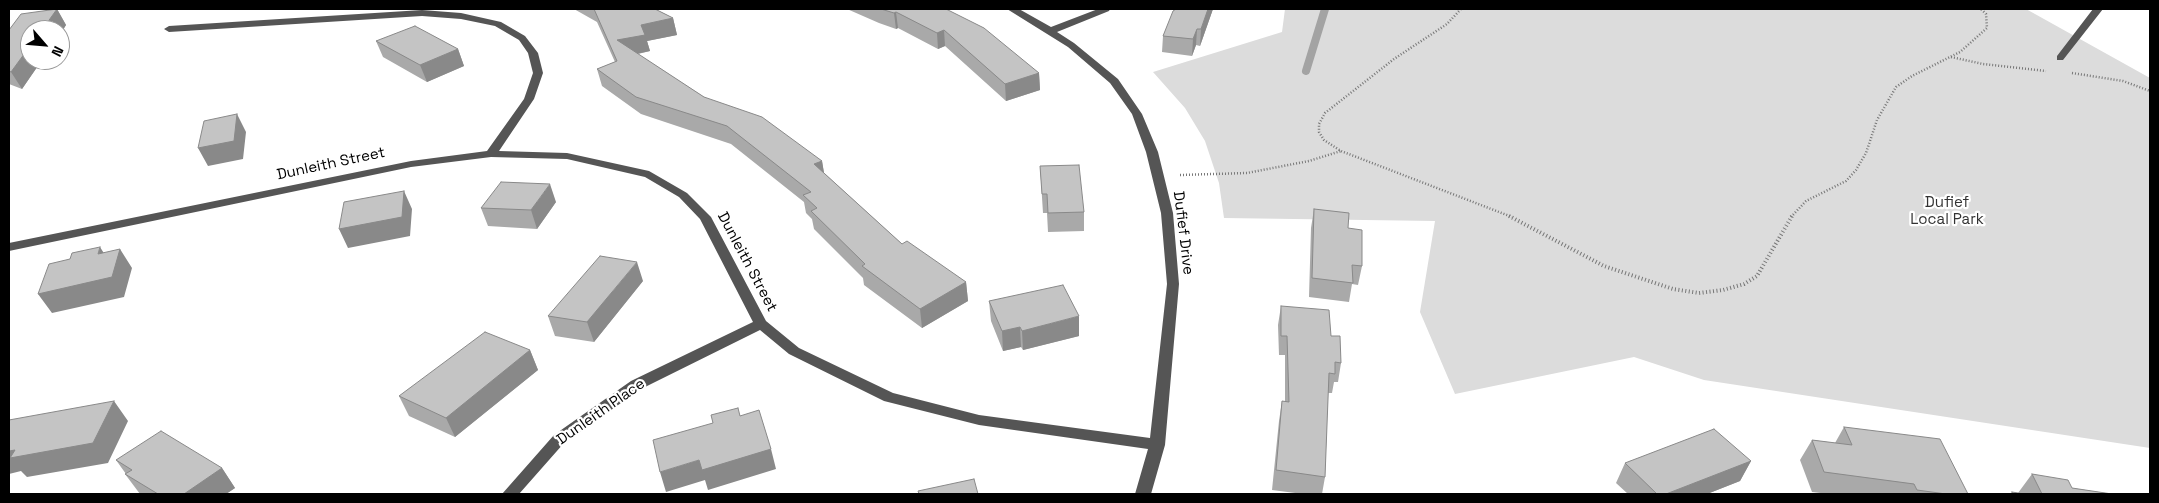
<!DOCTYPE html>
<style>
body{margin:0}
#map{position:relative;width:2159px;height:503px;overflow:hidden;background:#fff;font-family:"Space Grotesk",sans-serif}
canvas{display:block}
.frame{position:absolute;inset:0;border:10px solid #000;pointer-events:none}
.north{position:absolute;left:20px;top:20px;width:50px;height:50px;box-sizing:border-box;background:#fff;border:1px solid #999;border-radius:50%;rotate:117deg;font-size:14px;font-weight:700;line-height:20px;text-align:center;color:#000}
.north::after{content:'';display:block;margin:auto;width:18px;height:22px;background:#000;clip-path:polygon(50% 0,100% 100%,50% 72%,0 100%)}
</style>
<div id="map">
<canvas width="2159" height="503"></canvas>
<div class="frame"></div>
<div class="north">N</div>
</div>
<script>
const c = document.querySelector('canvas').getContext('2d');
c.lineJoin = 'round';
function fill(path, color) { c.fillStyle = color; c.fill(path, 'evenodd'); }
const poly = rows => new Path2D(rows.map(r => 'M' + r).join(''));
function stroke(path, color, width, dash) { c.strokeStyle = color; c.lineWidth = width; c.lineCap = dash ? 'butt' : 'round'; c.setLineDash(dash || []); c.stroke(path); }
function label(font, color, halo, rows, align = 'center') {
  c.font = font + ' "Space Grotesk",sans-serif'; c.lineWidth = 4.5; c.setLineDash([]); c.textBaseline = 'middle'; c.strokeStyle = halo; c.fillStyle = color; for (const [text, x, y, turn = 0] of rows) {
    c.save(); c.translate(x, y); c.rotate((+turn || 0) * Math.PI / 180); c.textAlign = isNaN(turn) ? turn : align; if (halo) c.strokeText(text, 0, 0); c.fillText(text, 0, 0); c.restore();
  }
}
const green = poly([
 [1285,9,2026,9,2150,78,2150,448,1704,380,1634,357,1455,394,1420,312,1435,221,1224,218,1219,183,1205,141,1185,108,1153,72,1282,32]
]);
const stream = poly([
 [1306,71,1325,9]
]);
const pathFar1 = poly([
 [1461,9,1447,24,1394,59,1325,113,1319,124,1319,132,1324,140,1341,151,1512,217],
 [1951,57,1983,64,2046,71],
 [2072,73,2123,81,2150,91],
 [1180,175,1247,173,1309,161,1341,151],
 [1791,217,1806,201,1846,181,1856,170,1866,153,1877,120,1896,87,1912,76,1960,52,1987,28,1986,14,1981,9]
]);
const path = poly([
 [1509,216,1604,266,1673,289,1699,293,1723,290,1744,284,1757,276,1792,216]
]);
const minor = poly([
 [1007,9,1019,9,1051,27,1098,9,1110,9,1109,11,1057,32,1074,43,1118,79,1142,114,1158,152,1173,213,1179,284,1165,445,1151,494,1135,494,1148,449,979,425,884,401,789,354,760,330,641,389,564,443,519,494,502,494,554,435,631,381,753,322,700,219,679,197,645,177,567,159,491,157,411,167,9,251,9,243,411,161,487,151,524,99,533,73,528,53,519,40,495,26,461,19,422,16,169,32,164,29,169,26,422,10,461,13,501,22,525,36,538,53,543,73,534,99,499,151,567,153,649,171,687,193,711,217,766,321,799,348,893,393,979,415,1150,438,1167,284,1161,213,1146,152,1132,114,1110,83,1068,47,1007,9],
 [2093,9,2103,9,2063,60,2057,60,2057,56,2093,9]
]);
const wall = poly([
 [57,9,66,25,22,89,9,84,9,30],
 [574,9,655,9,673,18,677,35,647,41,650,51,638,54,704,97,822,161,824,173,902,244,966,282,968,301,922,328,864,285,863,278,814,229,812,219,806,213,804,202,731,144,641,114,602,86,597,69,615,62,597,22],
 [847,9,946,9,1039,73,1040,90,1006,101,945,46,938,49,898,28,896,29,879,23],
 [1176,9,1213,9,1200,46,1196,45,1192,56,1162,52,1163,36],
 [376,41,458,49,464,66,427,82,383,57],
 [1040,166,1084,212,1084,231,1048,232,1047,213,1043,213],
 [556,202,537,229,488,226,481,208],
 [1314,209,1348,228,1362,266,1358,285,1352,284,1349,302,1309,297,1311,228],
 [643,281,594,342,555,336,548,316],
 [989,301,1079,336,1023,350,1021,347,1003,351,991,321],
 [1281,306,1331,336,1341,363,1338,382,1334,382,1332,393,1328,393,1325,477,1322,494,1303,494,1272,490,1279,421,1282,401,1285,402,1285,355,1279,355,1278,325],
 [530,350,538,370,455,437,409,416,399,396],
 [1844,427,1968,494,1829,494,1812,492,1800,460,1812,440,1835,443],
 [116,460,222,468,235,488,226,494,140,494,125,474,126,474],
 [1751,461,1740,481,1707,494,1628,494,1616,483,1625,463],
 [2032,474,2072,488,2112,494,2010,494,2012,492,2018,493]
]);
const shadedWall = poly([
 [57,9,66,25,60,35,60,30,42,30],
 [1208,9,1213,9,1200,46,1201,29],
 [896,12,898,28,896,29,894,13],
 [673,18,677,35,647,41,650,51,622,57,617,40,641,25],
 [1197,29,1196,45,1192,56,1193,39],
 [944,30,945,46,938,49,937,33],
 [30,46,30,60,42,60,22,89,11,72],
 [458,49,464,66,427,82,420,65],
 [1039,73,1040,90,1006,101,1005,84],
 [237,114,246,132,243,159,208,166,198,148],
 [822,161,825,179,814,164],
 [550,184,556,202,537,229,531,210],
 [404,191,412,209,410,236,348,248,339,229],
 [100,247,112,266,98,254],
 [120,249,132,268,124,297,52,313,38,294],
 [637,262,643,281,594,342,587,322],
 [966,282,968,301,922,328,920,309],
 [1079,316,1079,336,1023,350,1022,331],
 [1020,327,1021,347,1003,351,1002,331],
 [530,350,538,370,455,437,446,418],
 [114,401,128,421,108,463,27,477,21,471,9,474,9,451],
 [771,449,776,469,708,490,705,480,666,492,660,472,699,460],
 [1751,461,1740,481,1707,494,1666,494],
 [222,468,235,488,226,494,184,494]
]);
const building = poly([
 [57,9,42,30,30,30,30,46,11,72,9,71,9,30,21,14,57,9],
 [594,9,655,9,673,18,641,25,645,35,617,40,704,97,762,117,822,161,814,164,902,244,907,241,966,282,920,309,862,266,865,264,811,211,817,208,803,195,811,192,727,126,636,97,597,69,617,61,594,9],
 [881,9,946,9,984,28,1039,73,1005,84,944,30,937,33,896,12,894,13,881,9],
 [1176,9,1208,9,1201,29,1197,29,1193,39,1163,36,1173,11,1176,9],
 [415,26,458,49,420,65,376,41,415,26],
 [237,114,234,141,198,148,204,121,237,114],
 [1079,165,1084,212,1048,213,1047,194,1042,194,1040,166,1079,165],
 [501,182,550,184,531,210,481,208,501,182],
 [404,191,402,217,339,229,344,202,404,191],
 [1314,209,1349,213,1348,228,1362,230,1362,266,1352,265,1353,283,1312,278,1314,209],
 [100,247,98,254,120,249,112,277,38,294,49,264,70,259,72,253,100,247],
 [600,256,637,262,587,322,548,316,600,256],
 [1063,285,1079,316,1022,331,1020,327,1002,331,989,301,1063,285],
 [1281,306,1329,310,1331,336,1340,336,1341,363,1335,362,1335,374,1329,373,1325,477,1276,470,1282,401,1289,402,1287,336,1281,336,1281,306],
 [485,332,530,350,446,418,399,396,485,332],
 [114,401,93,443,10,458,15,450,9,451,9,420,114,401],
 [738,408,740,416,759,410,771,449,702,470,699,460,660,472,653,440,713,423,711,415,738,408],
 [1844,427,1940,439,1968,494,1946,494,1917,490,1914,484,1824,472,1812,440,1852,445,1844,427],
 [1714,429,1751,461,1666,494,1657,494,1625,463,1714,429],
 [161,431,222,468,184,494,158,494,125,474,132,470,116,460,161,431],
 [2032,474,2068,480,2072,488,2112,494,2042,494,2032,474],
 [974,479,978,494,919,494,918,491,974,479],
 [2012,492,2024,494,2013,494,2012,492]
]);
const streetNames = [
 ["Dunleith Street",331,164,-12],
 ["Dufief Drive",1183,233,83],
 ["Dunleith Street",747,262,62],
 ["Dunleith Place",601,412,-35]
];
const parkNames = [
 ["Dufief",1947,203],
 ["Local Park",1947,220]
];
fill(green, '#dcdcdc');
stroke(stream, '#a3a3a3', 8);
stroke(pathFar1, '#777', 2.5, [1, 2]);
stroke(path, '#777', 4, [1, 2.5]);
fill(minor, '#555');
fill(wall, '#a9a9a9');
fill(shadedWall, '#898989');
fill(building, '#c4c4c4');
stroke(building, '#898989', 1);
label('15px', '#000', '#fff', streetNames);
label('15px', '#333', '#fff', parkNames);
</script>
